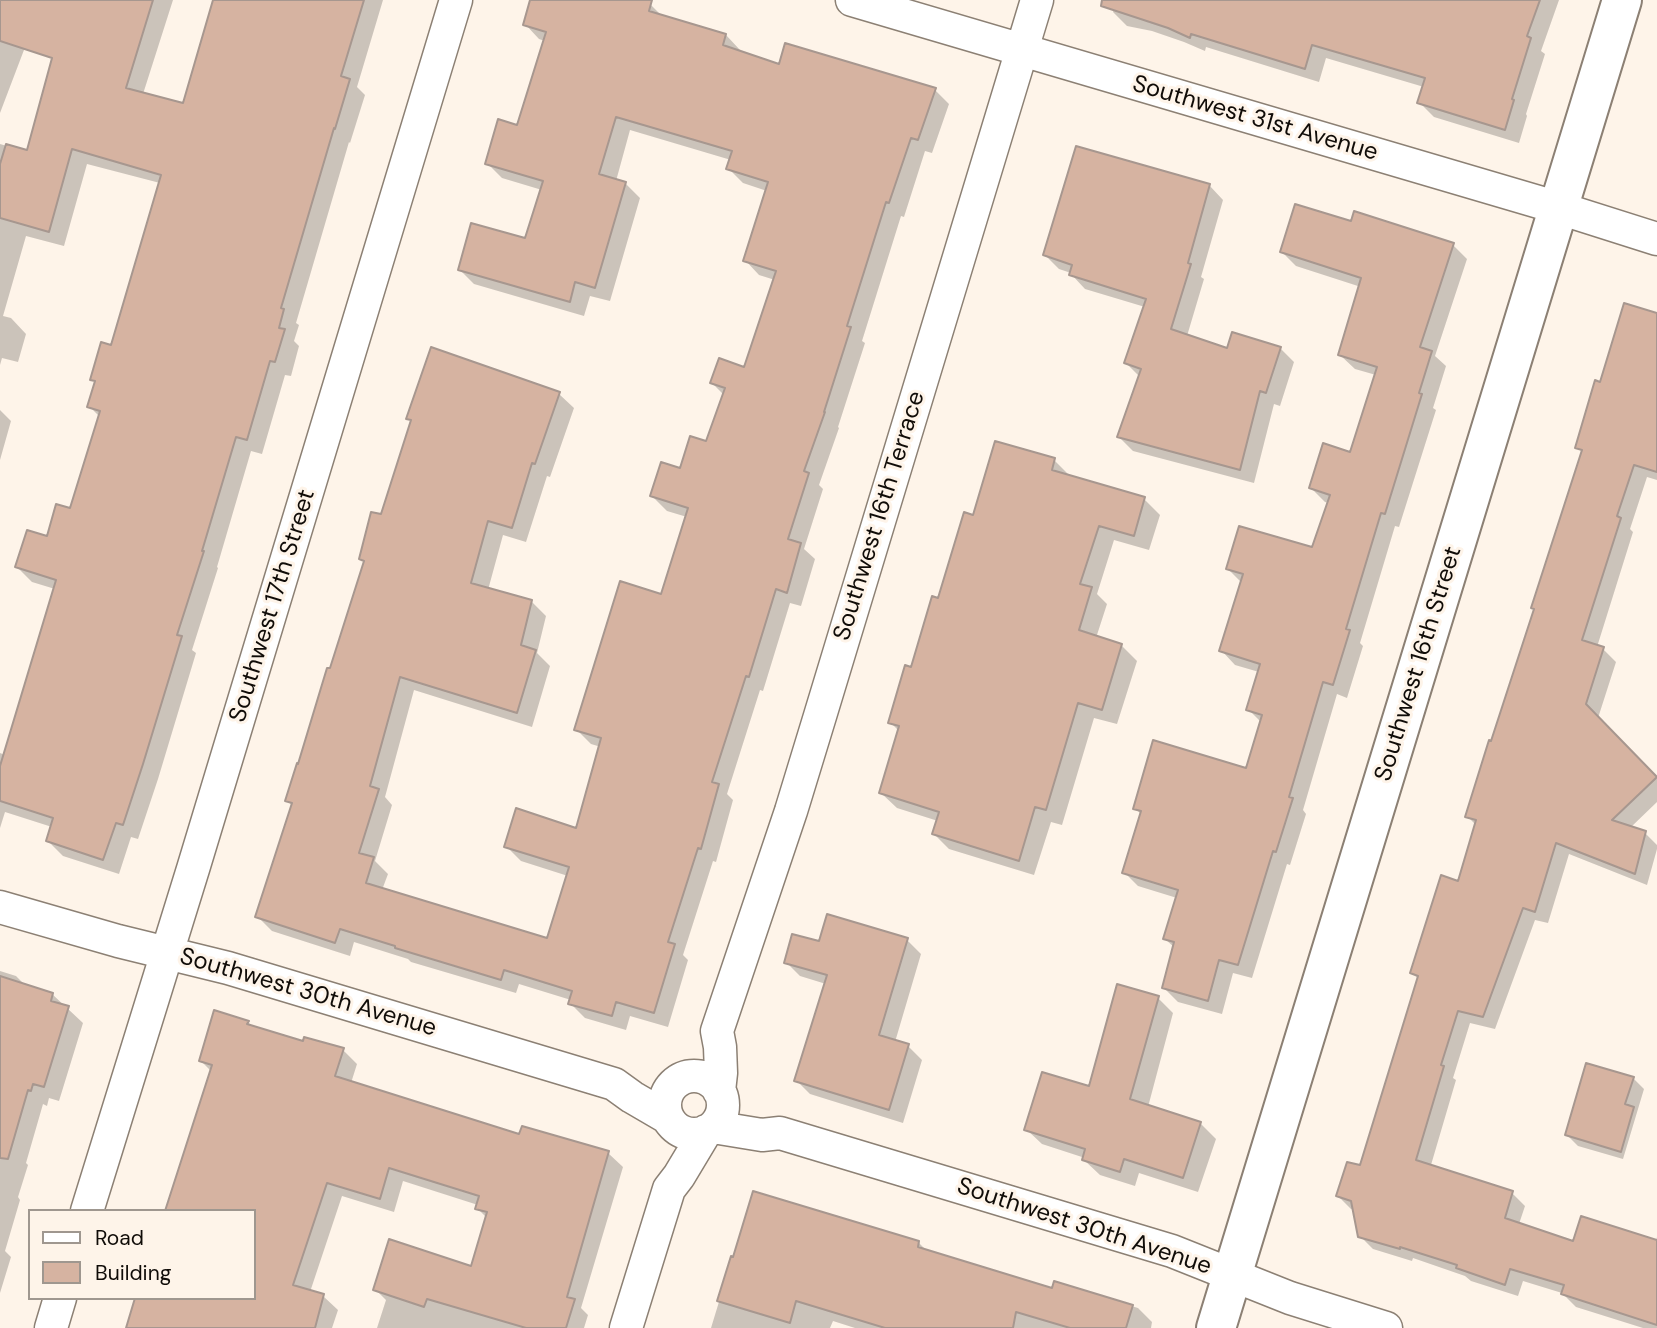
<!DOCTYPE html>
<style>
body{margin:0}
#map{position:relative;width:1657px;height:1328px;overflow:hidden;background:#fef4e9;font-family:"DM Sans",sans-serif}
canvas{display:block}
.legend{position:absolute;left:28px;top:1209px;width:228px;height:91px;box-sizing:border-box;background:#fef4e9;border:2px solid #9f978f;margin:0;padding:9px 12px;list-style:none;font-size:21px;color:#100c08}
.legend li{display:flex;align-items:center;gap:14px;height:35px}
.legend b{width:35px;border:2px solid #9f978f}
</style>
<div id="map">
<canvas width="1657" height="1328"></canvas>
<ul class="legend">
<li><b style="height:9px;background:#fff"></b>Road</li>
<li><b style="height:19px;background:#d6b3a1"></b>Building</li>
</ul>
</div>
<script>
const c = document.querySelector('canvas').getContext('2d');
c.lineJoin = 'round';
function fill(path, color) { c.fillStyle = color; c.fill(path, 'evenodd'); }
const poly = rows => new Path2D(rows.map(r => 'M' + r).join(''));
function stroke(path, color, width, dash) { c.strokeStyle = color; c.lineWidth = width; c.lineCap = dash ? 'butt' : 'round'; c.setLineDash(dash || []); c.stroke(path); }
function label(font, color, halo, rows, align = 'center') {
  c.font = font + ' "DM Sans",sans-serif'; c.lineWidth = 6; c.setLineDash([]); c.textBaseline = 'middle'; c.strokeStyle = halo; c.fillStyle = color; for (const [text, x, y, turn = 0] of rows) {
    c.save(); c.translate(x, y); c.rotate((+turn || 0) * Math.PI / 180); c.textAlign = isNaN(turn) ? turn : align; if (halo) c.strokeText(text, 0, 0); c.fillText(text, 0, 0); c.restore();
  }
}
const shadow = poly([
 [0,0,43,0,0,113],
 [70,0,173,0,143,94,184,105,240,0,383,0,357,87,365,95,350,143,349,142,296,323,299,325,294,341,299,346,291,376,285,375,262,454,251,451,217,567,218,568,192,650,196,653,158,779,138,839,131,837,119,874,63,856,48,841,52,827,5,812,0,828,0,753,5,755,55,589,32,582,17,567,48,538,71,510,100,417,89,406,96,383,92,379,112,347,160,183,87,164,64,246,26,236,3,316,11,318,26,334,18,362,2,358,0,365,0,144,28,152],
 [532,0,635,0,650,4,663,17,726,35,740,50,739,53,780,67,935,90,949,104,932,153,925,151,904,217,901,216,862,341,865,343,838,427,839,428,819,485,823,489,804,549,815,559,801,606,790,603,763,691,760,690,727,794,733,800,716,862,713,861,683,955,688,960,668,1027,630,1016,626,1030,585,1018,570,1003,571,1000,519,984,516,993,411,962,408,959,354,942,350,956,272,931,257,916,293,806,287,801,365,563,361,559,382,516,412,423,408,418,559,394,574,408,550,477,547,476,526,542,503,535,488,590,531,601,546,616,537,653,550,666,532,727,414,690,385,797,392,805,375,861,388,874,382,890,549,940,568,876,521,861,506,846,577,830,601,747,591,744,576,729,663,596,687,517,667,511,652,496,681,470,707,443,724,395,712,383,745,369,775,280,759,275,745,260,767,191,743,183,728,168,731,160,630,130,616,181,626,184,640,198,610,301,590,296,584,316,474,284,460,270,526,241,542,190,502,178,487,163,518,127,545,41,539,39,525,24],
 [1117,0,1559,0,1541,51,1545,54,1526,114,1527,116,1519,143,1434,117,1419,102,1424,87,1326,58,1319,82,1206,47,1205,51,1184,42,1152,31,1127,26,1113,12],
 [1209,185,1223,200,1201,277,1204,279,1187,336,1229,350,1280,348,1294,362,1280,406,1274,404,1254,483,1133,451,1119,437,1140,377,1126,363,1145,307,1085,289,1071,274,1071,273,1059,269,1045,255],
 [1352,224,1453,245,1467,259,1435,356,1446,366,1433,408,1436,410,1399,527,1395,526,1360,643,1363,646,1347,698,1337,694,1303,810,1306,814,1290,865,1287,864,1252,978,1233,973,1222,1014,1178,1002,1164,988,1175,948,1165,939,1177,898,1138,886,1124,872,1142,815,1135,808,1247,770,1262,723,1248,709,1259,672,1235,665,1221,650,1242,583,1228,569,1313,549,1329,503,1325,502,1311,488,1352,454,1376,375,1355,369,1340,355,1361,287,1296,266,1282,252],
 [1657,316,1657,480,1647,477,1630,529,1633,532,1597,647,1603,649,1616,662,1598,718,1657,779,1657,802,1630,828,1645,833,1657,845,1657,849,1647,885,1569,854,1548,923,1535,920,1495,1029,1470,1023,1453,1078,1456,1080,1431,1165,1512,1193,1525,1206,1519,1224,1583,1246,1656,1241,1657,1237,1657,1328,1643,1328,1576,1307,1562,1293,1523,1281,1518,1296,1471,1281,1465,1276,1413,1258,1412,1261,1373,1249,1360,1236,1355,1210,1351,1209,1338,1196,1361,1168,1419,979,1412,973,1459,883,1476,825,1467,816,1535,610,1583,453,1577,447,1601,384],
 [0,410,11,421,0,460],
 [1054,460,1070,476,1144,499,1160,515,1149,550,1114,540,1097,594,1107,604,1096,638,1121,645,1137,661,1117,724,1094,718,1062,825,1051,822,1034,875,949,849,934,834,938,821,897,808,881,793,899,731,890,722,974,517],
 [907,940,921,954,895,1042,908,1046,922,1060,903,1123,810,1094,796,1080,826,984,800,976,786,962,820,943],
 [0,971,16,976,26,986,52,994,83,1023,59,1101,49,1098,47,1106,43,1104,26,1163,28,1165,18,1197,20,1200,5,1251,11,1257,0,1293],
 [1158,998,1173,1013,1148,1107,1200,1123,1216,1139,1198,1192,1139,1173,1135,1186,1100,1175,1084,1160,1085,1158,1042,1144,1026,1129,1090,1088],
 [248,1022,253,1028,304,1043,343,1050,357,1064,351,1083,521,1136,608,1153,623,1167,581,1308,588,1315,584,1328,377,1328,386,1300,375,1289,472,1268,487,1218,477,1208,478,1205,403,1181,394,1212,342,1196,310,1292,323,1296,338,1310,332,1328,128,1328,254,1298,254,1211,212,1072,201,1061],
 [1633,1078,1644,1089,1623,1159,1578,1146,1567,1135],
 [919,1243,928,1252,1053,1290,1055,1283,1138,1308,1152,1322,1151,1328,855,1328,833,1321,830,1328,711,1328,732,1259]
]);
const building = poly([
 [0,0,153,0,126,88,183,103,213,0,364,0,341,76,350,79,335,129,334,128,281,308,284,309,279,328,285,329,275,362,270,361,247,440,236,437,202,551,204,551,177,635,182,636,143,764,123,825,116,823,103,860,46,841,53,818,0,801,0,766,56,580,15,567,27,530,47,536,56,504,70,508,100,411,87,407,95,381,90,380,101,342,111,345,161,175,72,149,49,232,0,218,0,164,6,144,27,150,52,58,0,41,0,0],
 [530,0,652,0,649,11,726,34,723,45,779,64,785,43,936,88,918,140,911,138,889,203,886,202,847,326,851,327,824,412,825,412,804,471,809,473,788,539,801,543,787,593,776,589,749,677,746,676,712,782,719,784,701,849,698,848,668,942,675,944,654,1013,616,1002,612,1016,568,1004,572,991,504,970,501,980,395,948,395,946,340,929,335,943,255,917,292,803,285,801,297,763,298,764,327,668,330,668,364,561,359,559,371,512,381,514,411,420,406,419,431,347,560,392,535,464,532,463,512,528,488,521,471,583,532,600,521,645,536,650,517,713,400,677,370,786,379,789,359,853,374,857,366,883,547,938,569,867,504,847,516,808,576,828,601,738,574,730,620,581,661,594,688,508,650,496,661,462,680,468,690,436,706,441,725,388,710,383,719,358,744,367,776,271,743,261,768,182,726,169,732,151,616,117,599,174,626,182,595,288,575,282,570,302,458,270,471,223,525,238,543,181,485,164,498,119,517,125,546,32,523,25,530,0],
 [1102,0,1540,0,1527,36,1531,38,1512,99,1514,100,1505,130,1417,103,1425,78,1312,45,1305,69,1191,34,1190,38,1168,28,1101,6,1102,0],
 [1076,146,1210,184,1188,263,1191,264,1171,329,1227,348,1232,332,1281,347,1266,393,1260,391,1240,470,1117,437,1141,369,1124,363,1146,299,1069,275,1072,265,1043,255,1076,146],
 [1295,204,1351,221,1354,211,1454,243,1420,347,1432,351,1419,393,1422,394,1385,514,1381,513,1346,629,1350,630,1333,685,1323,682,1289,797,1293,798,1276,852,1273,851,1238,965,1219,960,1208,1001,1162,988,1174,942,1163,939,1178,890,1122,873,1141,811,1133,809,1153,740,1246,768,1262,715,1246,710,1260,664,1219,651,1243,574,1226,569,1239,526,1312,547,1330,495,1309,488,1323,443,1350,452,1377,367,1338,355,1361,278,1280,252,1295,204],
 [1624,303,1657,313,1657,472,1634,465,1617,516,1621,518,1582,640,1604,647,1586,704,1657,777,1612,820,1646,831,1635,874,1556,843,1535,912,1523,908,1483,1017,1458,1011,1441,1065,1444,1066,1416,1160,1513,1191,1505,1218,1573,1241,1581,1216,1657,1240,1657,1325,1561,1294,1564,1285,1510,1269,1505,1285,1456,1268,1457,1265,1400,1247,1400,1249,1358,1237,1351,1201,1336,1196,1347,1162,1360,1165,1418,976,1410,973,1441,875,1458,881,1476,820,1465,817,1489,740,1491,741,1534,609,1531,608,1582,450,1575,448,1595,380,1600,382,1624,303],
 [995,441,1055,458,1052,470,1145,497,1134,536,1099,526,1080,584,1092,587,1079,630,1122,644,1102,710,1078,703,1046,810,1035,807,1019,861,932,834,939,812,879,793,899,726,888,723,905,665,911,667,932,596,938,598,964,512,973,515,995,441],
 [827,914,908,938,879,1035,909,1044,889,1110,794,1081,827,975,784,963,792,934,819,941,827,914],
 [0,976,53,993,51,1001,69,1006,44,1087,33,1084,31,1091,28,1090,8,1159,0,1158,0,976],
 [1117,984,1159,996,1130,1099,1201,1122,1183,1178,1124,1159,1120,1172,1082,1160,1085,1149,1024,1130,1042,1072,1089,1086,1117,984],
 [214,1010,249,1021,247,1024,303,1041,304,1037,344,1048,335,1076,519,1134,522,1126,609,1151,567,1297,575,1299,566,1328,526,1328,427,1299,424,1307,373,1290,389,1239,471,1266,487,1212,475,1209,479,1196,389,1168,380,1199,327,1183,293,1285,324,1294,315,1328,126,1328,135,1298,254,1298,254,1211,165,1211,212,1065,199,1061,214,1010],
 [1586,1063,1634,1077,1625,1104,1634,1107,1621,1152,1565,1135,1586,1063],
 [753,1191,919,1241,918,1247,1052,1288,1054,1281,1133,1305,1126,1328,1070,1328,1016,1312,1013,1328,885,1328,796,1301,790,1323,717,1301,731,1256,733,1257,753,1191]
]);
const street = poly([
 [852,0,1559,208,1657,239],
 [0,907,118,941,228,968,614,1084,632,1097,668,1118],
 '665 1105a29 29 0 1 1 58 0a29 29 0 1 1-58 0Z',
 [719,1091,721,1073,720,1047,717,1031,791,811,820,716,1037,0],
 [713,1127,762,1135,780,1133,1172,1251,1290,1298,1386,1328],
 [87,1211,193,869,456,0],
 [51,1328,60,1298],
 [626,1328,669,1189,679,1176,706,1131]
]);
const secondary = poly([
 [1216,1328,1622,0]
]);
const streetNames = [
 ["Southwest 31st Avenue",1255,119,16],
 ["Southwest 16th Terrace",880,516,-73],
 ["Southwest 17th Street",273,606,-73],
 ["Southwest 16th Street",1419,664,-73],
 ["Southwest 30th Avenue",308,993,16],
 ["Southwest 30th Avenue",1084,1227,18]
];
fill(shadow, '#0003');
fill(building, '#d6b3a1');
stroke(building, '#a7978f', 2);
stroke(street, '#8c8074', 35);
stroke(secondary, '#8c8074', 42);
stroke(street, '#fff', 32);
stroke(secondary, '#fff', 38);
label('24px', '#100c08', '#fef4e9', streetNames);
</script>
